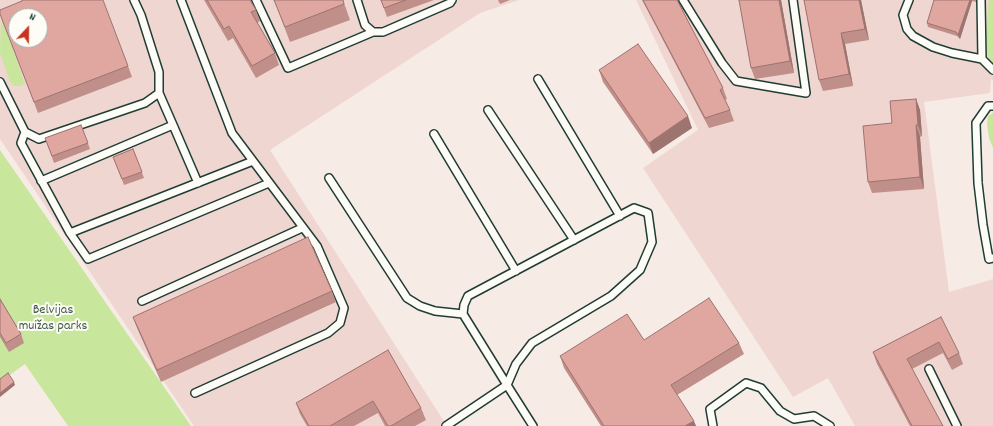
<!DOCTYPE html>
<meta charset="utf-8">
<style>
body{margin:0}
#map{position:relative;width:993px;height:426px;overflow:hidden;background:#f7ebe6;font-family:Dekko,sans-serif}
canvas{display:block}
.north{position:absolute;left:8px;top:8px;width:40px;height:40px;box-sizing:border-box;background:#fdfcf7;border:1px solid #a4b0a9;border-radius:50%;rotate:22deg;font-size:11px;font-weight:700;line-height:16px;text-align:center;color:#1f3d34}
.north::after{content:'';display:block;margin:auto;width:14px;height:18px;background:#c8321e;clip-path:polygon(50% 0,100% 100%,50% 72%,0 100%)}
</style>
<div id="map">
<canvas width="993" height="426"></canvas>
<div class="north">N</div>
</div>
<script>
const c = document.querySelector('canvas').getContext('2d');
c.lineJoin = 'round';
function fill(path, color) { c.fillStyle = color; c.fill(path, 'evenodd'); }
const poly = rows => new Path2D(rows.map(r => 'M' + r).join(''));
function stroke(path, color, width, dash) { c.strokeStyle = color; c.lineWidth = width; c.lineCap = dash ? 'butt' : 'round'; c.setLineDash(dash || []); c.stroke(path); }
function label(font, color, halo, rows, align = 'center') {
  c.font = font + ' Dekko,sans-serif'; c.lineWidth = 4; c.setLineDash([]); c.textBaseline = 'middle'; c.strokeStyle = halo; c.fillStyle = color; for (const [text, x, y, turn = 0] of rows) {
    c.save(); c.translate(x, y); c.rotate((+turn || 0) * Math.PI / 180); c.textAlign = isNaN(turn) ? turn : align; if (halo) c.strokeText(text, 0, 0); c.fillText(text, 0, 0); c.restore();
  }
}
const built = poly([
 [0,0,519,0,480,13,270,150,447,426,194,426,0,139],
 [16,16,40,16,40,40,16,40],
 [636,0,993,0,991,61,993,64,993,81,991,79,990,93,924,102,949,292,993,279,993,426,855,426,828,378,793,397,643,168,698,130]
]);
const green = poly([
 [989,0,993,0,993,64,988,56,985,44],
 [1,15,25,84,20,86,14,86,10,82,0,53],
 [993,113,993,148,989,138,987,124,988,116],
 [0,150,191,426,68,426,25,364,0,382]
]);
const lane = poly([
 [181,0,232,133,317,246,344,308,340,323,328,333,195,393],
 [256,0,288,68,373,32],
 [357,0,365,25,373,32,383,32,450,3,452,0],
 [683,0,722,63,736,81,806,93,793,0],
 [909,0,903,15,907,29,913,36,933,47,952,53,982,59,993,70],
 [981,0,982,59],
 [538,79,620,216],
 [0,82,25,132,39,139,145,103,159,93,159,72,141,15,134,0],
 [993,106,988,106,976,123,978,183,983,225,989,259,993,258],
 [488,110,574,240],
 [173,125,198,183],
 [25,132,21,143,70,233,88,259,269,183],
 [434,134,516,271],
 [329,178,407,298,420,306,435,311,463,314],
 [41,181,173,125,159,93],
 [70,233,253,161],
 [142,301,302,228],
 [929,369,957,426],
 [446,426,507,385,516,364,532,343,611,296,640,270,652,242,648,213,634,208,468,296,464,305,463,314,507,385,533,426],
 [713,426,710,409,746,383,761,388,780,411,794,419,814,416,830,426]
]);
const wall = poly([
 [204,0,250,0,256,10,260,21,257,23,275,53,279,65,256,78,233,38,228,41],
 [274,0,343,0,350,20,290,42],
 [381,0,434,0,387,17],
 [498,0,510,0,500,4],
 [642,0,677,0,723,88,727,99,725,100,730,110,734,121,709,128],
 [739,0,781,0,794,73,755,79,751,68],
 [804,0,861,0,869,40,845,44,853,86,823,91,819,80],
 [934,0,976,0,976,2,972,1,960,39,957,36,928,27,927,23],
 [22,1,128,66,132,77,38,113,0,14],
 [599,70,692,128,653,154,603,82],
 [916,99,920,110,922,136,920,137,924,189,872,193,868,182,892,123],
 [81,125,90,149,54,163,45,138],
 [133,149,144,178,124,185,113,157],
 [332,291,336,302,161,382,137,328,133,317],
 [0,299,21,334,24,343,9,352,0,337],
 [941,317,959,353,963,364,952,370,943,353,912,369,943,426,910,426,877,364,873,352],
 [644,340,739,343,744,354,677,395,696,426,601,426,564,368,560,356],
 [388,350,421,408,426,420,415,426,385,426,378,413,354,426,307,426,300,414,296,403]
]);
const shadedWall = poly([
 [779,0,781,0,794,73,790,61],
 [859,0,861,0,869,40,865,29],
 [970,0,972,0,972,1,960,39,958,35],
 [841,33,845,44,853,86,849,74],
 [916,99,920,110,922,136,918,125],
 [688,116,692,128,653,154,649,143],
 [916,125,920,137,924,189,920,177],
 [14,382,15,385,0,397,0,393],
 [694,421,696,426,685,426]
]);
const building = poly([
 [22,0,103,0,128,66,34,102,0,14,0,10,22,1,22,0],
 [16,16,40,16,40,40,16,40,16,16],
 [207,0,250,0,256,10,251,12,275,53,252,66,229,26,224,29,207,0],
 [274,0,343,0,344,4,285,27,274,0],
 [381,0,406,0,384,8,381,0],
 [643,0,677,0,723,88,720,90,730,110,705,118,643,0],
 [739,0,779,0,790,61,751,68,739,0],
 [804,0,859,0,865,29,841,33,849,74,819,80,804,0],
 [934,0,970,0,958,35,956,32,927,23,934,0],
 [638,44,688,116,649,143,599,70,638,44],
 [916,99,918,125,916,125,920,177,868,182,863,126,892,123,890,101,916,99],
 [81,125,88,143,52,156,45,138,81,125],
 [133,149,142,172,122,179,113,157,133,149],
 [308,237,332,291,157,370,133,317,308,237],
 [709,298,739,343,671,385,694,421,685,426,604,426,560,356,627,314,644,340,709,298],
 [0,299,21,334,6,343,0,333,0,299],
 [941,317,959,353,948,359,939,342,907,359,943,426,912,426,873,352,941,317],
 [388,350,421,408,391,426,388,426,373,401,330,426,309,426,296,403,388,350],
 [8,373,14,382,0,393,0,379,8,373]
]);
const parkNames = [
 ["Belvijas",53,311],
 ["muižas parks",53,327]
];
fill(built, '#f0d6d1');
fill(green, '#c9e69d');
stroke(lane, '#1f3d34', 10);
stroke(lane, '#fdfcf7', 7);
fill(wall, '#c18f8a');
fill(shadedWall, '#9d7470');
fill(building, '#e0a6a0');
stroke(building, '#9d7470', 1);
label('14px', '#415f49', '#fdfcf7', parkNames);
</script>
